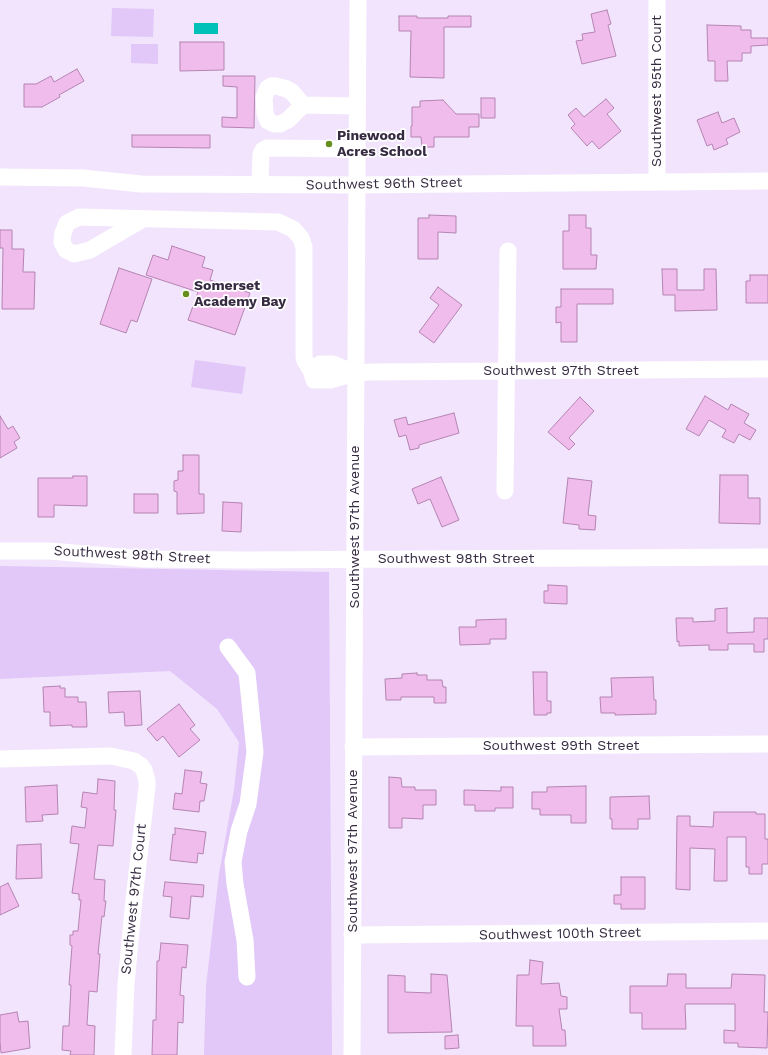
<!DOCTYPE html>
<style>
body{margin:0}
canvas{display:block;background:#f1e4fc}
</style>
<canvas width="768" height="1055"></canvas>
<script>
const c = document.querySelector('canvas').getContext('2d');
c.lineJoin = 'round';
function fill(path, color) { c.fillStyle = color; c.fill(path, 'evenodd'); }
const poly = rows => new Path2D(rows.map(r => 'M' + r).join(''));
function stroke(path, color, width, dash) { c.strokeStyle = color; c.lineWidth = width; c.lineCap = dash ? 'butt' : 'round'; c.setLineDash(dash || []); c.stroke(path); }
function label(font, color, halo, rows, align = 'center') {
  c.font = font + ' "Work Sans",sans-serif'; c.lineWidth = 3.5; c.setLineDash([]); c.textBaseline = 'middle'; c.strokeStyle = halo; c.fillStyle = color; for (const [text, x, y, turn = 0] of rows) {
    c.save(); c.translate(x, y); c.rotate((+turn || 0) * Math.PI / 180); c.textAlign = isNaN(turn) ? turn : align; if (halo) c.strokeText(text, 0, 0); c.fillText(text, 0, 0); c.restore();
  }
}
const green = poly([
 [112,8,154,9,153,37,111,36],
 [131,44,158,44,158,64,131,63],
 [195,360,246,367,242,394,191,387],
 [0,566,329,572,332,1055,204,1055,206,986,219,874,234,790,239,742,217,709,170,671,0,679]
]);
const water = poly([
 [194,23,218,23,218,34,194,34]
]);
const building = poly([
 [607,10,611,24,608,25,616,56,582,64,576,41,583,40,582,34,595,32,591,14,607,10],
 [399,16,417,16,417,18,448,18,448,16,471,16,471,27,444,27,444,78,410,77,411,31,399,31,399,16],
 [707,25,741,26,741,30,751,30,751,38,768,38,768,45,751,46,751,53,742,53,742,61,727,61,728,81,715,81,715,61,708,61,707,25],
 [180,42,224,42,224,70,180,71,180,42],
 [77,69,84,81,59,95,60,97,42,107,24,107,24,84,36,84,51,76,54,82,77,69],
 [223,76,255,76,254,128,222,127,222,117,237,118,237,87,223,86,223,76],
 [481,98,495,98,495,118,481,118,481,98],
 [606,99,614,108,607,114,621,131,599,149,592,141,587,146,571,128,575,124,568,115,576,108,584,117,606,99],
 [443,100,456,114,479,114,479,127,469,127,469,137,434,137,434,147,422,147,421,137,411,137,411,126,412,126,412,107,420,107,420,101,443,100],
 [718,112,722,123,734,118,740,132,726,139,728,144,714,150,712,144,707,146,697,120,718,112],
 [132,135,210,135,210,148,132,147,132,135],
 [429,215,456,216,456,233,438,232,438,259,418,259,418,218,429,218,429,215],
 [569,215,586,215,586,228,591,228,591,255,597,255,596,269,563,269,563,231,569,231,569,215],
 [0,230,12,230,12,249,24,249,23,272,35,272,34,309,2,309,3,248,0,248,0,230],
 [172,246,205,257,202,267,213,270,210,280,250,293,235,335,188,320,198,292,146,275,153,255,168,260,172,246],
 [119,268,152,279,137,322,131,320,126,333,100,324,119,268],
 [662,269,677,269,677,290,704,290,704,269,716,269,717,310,675,311,675,295,663,295,662,269],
 [750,275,768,275,768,303,746,303,746,281,750,281,750,275],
 [438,287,462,305,434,343,419,332,439,305,430,298,438,287],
 [561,289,613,289,613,304,577,304,577,342,561,342,561,322,556,323,556,307,561,307,561,289],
 [705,396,728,410,731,404,749,414,744,423,756,430,750,440,739,434,734,443,722,437,726,430,709,420,699,436,686,429,705,396],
 [580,397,594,411,569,438,575,444,569,450,548,432,580,397],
 [454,413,459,433,419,445,419,448,410,450,406,435,399,437,394,420,406,417,408,425,454,413],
 [0,416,8,429,13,426,20,438,14,442,17,448,0,458,0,416],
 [183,455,199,455,199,494,204,494,204,513,177,514,177,492,174,491,174,481,178,480,178,471,183,471,183,455],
 [720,475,748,475,748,498,760,498,760,524,719,523,720,475],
 [73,476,87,476,87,506,54,505,54,517,38,517,38,478,73,478,73,476],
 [441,477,459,520,442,527,430,499,418,504,412,489,441,477],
 [568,478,592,481,588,515,596,516,595,530,579,529,579,525,563,523,568,478],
 [134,494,158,494,158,513,134,513,134,494],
 [223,502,242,503,241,532,222,531,223,502],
 [548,585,567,586,567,604,544,603,544,591,548,591,548,585],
 [727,608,727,633,754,632,754,618,768,618,768,639,764,639,764,652,754,652,754,644,728,644,728,650,709,650,709,645,679,646,679,641,677,642,676,618,693,618,693,622,715,621,715,609,727,608],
 [506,619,506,639,490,639,490,644,460,645,459,627,476,627,476,620,506,619],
 [533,672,547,672,547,701,551,701,551,713,547,713,547,715,534,715,533,672],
 [417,673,417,675,427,675,427,680,442,680,443,687,446,687,446,703,434,703,434,697,401,697,401,700,386,700,385,679,402,678,402,674,417,673],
 [653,677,654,700,656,700,656,714,615,715,615,713,601,713,600,697,612,697,611,678,653,677],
 [60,686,60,688,65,688,65,697,78,697,78,702,86,702,87,727,72,727,72,725,50,726,50,712,44,712,43,687,60,686],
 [140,691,142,725,125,726,124,712,109,713,108,692,140,691],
 [179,704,195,725,190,729,200,740,179,757,163,736,157,741,147,729,179,704],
 [185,770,202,772,200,783,207,784,204,801,200,801,199,812,173,809,175,793,182,794,185,770],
 [389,777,401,778,402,787,415,787,415,790,436,790,436,805,423,805,423,819,402,818,402,828,389,828,389,777],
 [98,779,115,781,114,810,116,810,113,846,98,845,94,879,105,880,104,901,106,901,104,917,102,916,98,954,100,954,97,992,89,991,87,1025,95,1026,94,1055,70,1055,71,1051,62,1050,63,1026,69,1026,71,985,69,985,72,946,70,945,70,935,73,935,73,931,78,931,81,900,79,900,79,894,72,893,79,844,70,843,72,826,85,828,87,808,81,807,83,792,97,794,98,779],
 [57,785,58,814,42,815,43,821,26,822,25,787,57,785],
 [586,786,586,823,571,823,571,815,540,815,540,809,532,809,532,792,547,792,547,787,586,786],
 [501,787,513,787,513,808,495,808,495,811,475,811,475,805,464,805,464,790,501,791,501,787],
 [649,796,650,819,638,819,638,829,612,829,612,819,610,819,610,797,649,796],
 [714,812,756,812,756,814,765,814,765,839,768,839,768,864,762,864,762,874,749,874,749,867,746,867,746,837,727,837,727,881,714,881,715,849,690,848,690,890,676,889,677,816,690,816,690,826,713,827,714,812],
 [175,828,206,832,203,854,198,853,197,863,170,860,173,834,175,835,175,828],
 [41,844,42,878,16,879,17,845,41,844],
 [621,877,645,877,645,909,621,909,621,904,614,904,614,895,621,895,621,877],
 [165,882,204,885,203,897,191,896,189,919,170,917,172,897,163,896,165,882],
 [8,883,19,906,0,915,0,887,8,883],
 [161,943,188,945,186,968,182,967,180,995,184,996,183,1023,178,1022,177,1055,152,1055,153,1020,156,1020,157,961,159,961,161,943],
 [530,960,543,962,541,984,559,983,561,996,567,997,567,1009,559,1009,562,1030,565,1030,566,1046,533,1046,533,1026,516,1026,517,975,529,975,530,960],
 [431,974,447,975,452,1032,388,1033,388,975,405,976,405,992,431,993,431,974],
 [668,974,686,974,686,988,731,988,732,974,765,975,764,1012,768,1012,767,1048,738,1047,738,1043,724,1043,724,1030,735,1031,735,1004,686,1004,685,1005,686,1029,642,1029,642,1013,630,1013,630,986,667,986,668,974],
 [17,1012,19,1022,28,1021,30,1048,1,1053,0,1042,0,1015,17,1012],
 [458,1035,459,1048,445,1049,445,1036,458,1035]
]);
const minor = poly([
 [303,105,288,120,280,124,274,124,268,121,265,113,264,97,268,88,271,86,276,86,287,89,292,92,303,105,357,106],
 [0,177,83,178,141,184,356,185,768,181],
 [657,182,657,0],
 [260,184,261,154,263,150,267,148,356,149],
 [143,219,90,250,74,254,66,250,62,242,63,233,67,223,79,217,278,222,293,229,301,238,304,247,304,357,305,361,311,370,314,380,330,380,355,373,371,372,768,369],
 [311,370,320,364,333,364,355,373],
 [505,491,508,251],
 [0,551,50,551,144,559,243,560,768,557],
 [228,647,247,673,255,752,248,804,239,831,233,862,235,884,245,940,247,977],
 [353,747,768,744],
 [0,759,111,756,134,761,141,766,144,770,147,781,147,787,134,899,126,984,123,1055],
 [352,935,768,931],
 [352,1055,358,0]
]);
const markers = [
 [329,144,4,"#658f1f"],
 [186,294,4,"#658f1f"]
];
const streetNames = [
 ["Southwest 95th Court",657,91,-90],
 ["Southwest 96th Street",384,184,-1],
 ["Southwest 97th Street",561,371],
 ["Southwest 97th Avenue",355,527,-90],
 ["Southwest 98th Street",132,555,3],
 ["Southwest 98th Street",456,559],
 ["Southwest 99th Street",561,746],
 ["Southwest 97th Avenue",353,851,-90],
 ["Southwest 97th Court",134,899,-84],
 ["Southwest 100th Street",560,934,-1]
];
const poiNames = [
 ["Pinewood",337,136],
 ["Acres School",337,152],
 ["Somerset",194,286],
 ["Academy Bay",194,302]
];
fill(green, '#e1c8f8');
fill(water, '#00c1b7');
fill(building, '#efbcec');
stroke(building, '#b584b2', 1);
stroke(minor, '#fff', 17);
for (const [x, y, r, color] of markers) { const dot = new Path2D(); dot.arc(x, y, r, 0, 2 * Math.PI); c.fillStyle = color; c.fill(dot); stroke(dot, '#fff', 1.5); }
label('14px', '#372b42', '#fff', streetNames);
label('bold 14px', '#372b42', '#fff', poiNames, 'left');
</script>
